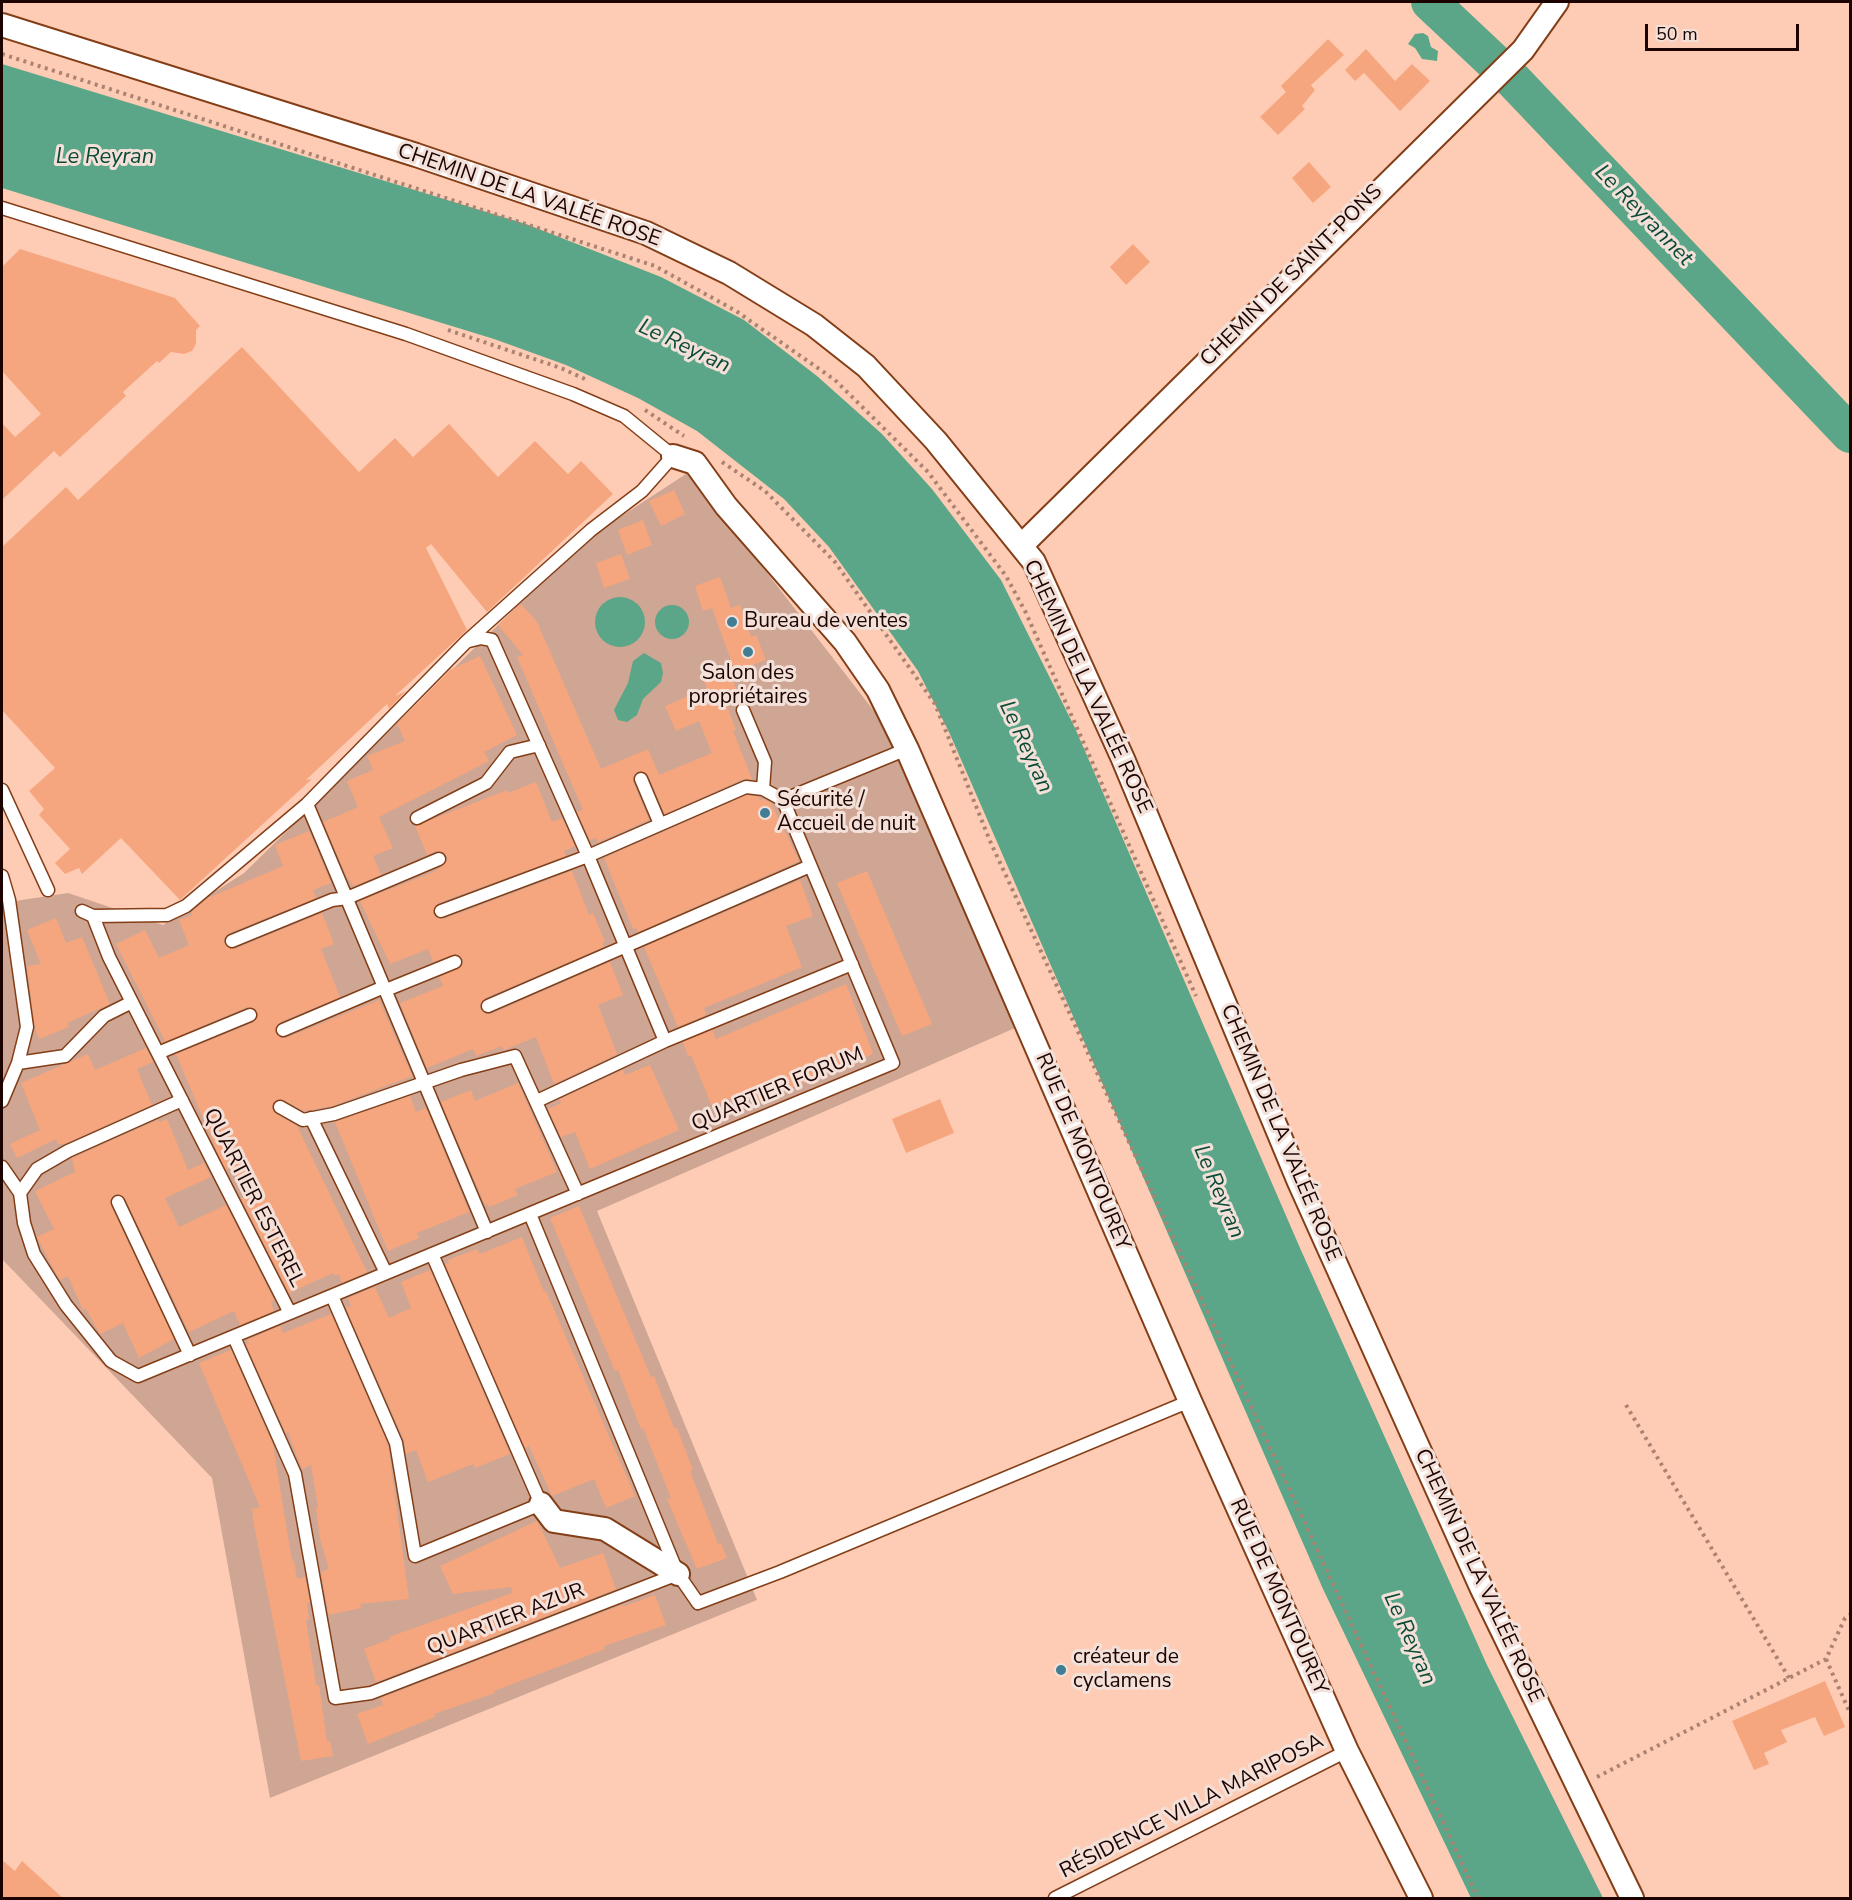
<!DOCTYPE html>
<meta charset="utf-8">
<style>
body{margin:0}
#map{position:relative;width:1852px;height:1900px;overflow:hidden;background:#feccb4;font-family:"Nunito Sans",sans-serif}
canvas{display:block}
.frame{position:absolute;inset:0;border:3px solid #1d0300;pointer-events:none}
.scale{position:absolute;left:1645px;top:24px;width:154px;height:27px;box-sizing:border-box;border:3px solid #1d0300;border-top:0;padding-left:8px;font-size:18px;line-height:21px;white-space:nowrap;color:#1d0300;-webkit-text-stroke:4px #f3e1d9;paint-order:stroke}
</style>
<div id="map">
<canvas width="1852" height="1900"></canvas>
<div class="frame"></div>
<div class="scale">50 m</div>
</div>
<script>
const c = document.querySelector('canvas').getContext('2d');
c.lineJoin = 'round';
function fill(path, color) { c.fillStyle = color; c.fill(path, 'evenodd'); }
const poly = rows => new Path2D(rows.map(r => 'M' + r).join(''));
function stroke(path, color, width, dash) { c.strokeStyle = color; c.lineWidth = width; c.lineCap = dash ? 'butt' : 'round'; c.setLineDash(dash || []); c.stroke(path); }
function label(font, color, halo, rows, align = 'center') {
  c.font = font + ' "Nunito Sans",sans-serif'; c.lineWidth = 6; c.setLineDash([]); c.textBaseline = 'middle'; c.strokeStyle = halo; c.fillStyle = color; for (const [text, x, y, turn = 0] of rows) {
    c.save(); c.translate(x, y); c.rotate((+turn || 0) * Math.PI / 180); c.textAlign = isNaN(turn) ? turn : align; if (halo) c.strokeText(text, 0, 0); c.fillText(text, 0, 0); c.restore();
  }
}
const green = poly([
 [689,472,884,724,1015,1028,597,1211,757,1600,270,1798,212,1478,2,1259,2,903,68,893,163,925,244,873,585,540]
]);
const water = poly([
 [1423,33,1428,36,1431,47,1438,51,1437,61,1422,59,1415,48,1408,44,1415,34],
 [2,64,526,224,661,277,744,320,817,376,882,434,932,489,1001,580,1075,728,1300,1248,1487,1665,1603,1898,1471,1898,1323,1589,949,732,918,671,829,547,784,499,697,431,638,398,566,365,494,339,2,188],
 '595 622a25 25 0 1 1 50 0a25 25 0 1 1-50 0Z',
 '655 622a17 17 0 1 1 34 0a17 17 0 1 1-34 0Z',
 [644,653,661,663,663,673,661,682,643,699,637,715,627,722,618,720,614,710,628,683,633,661]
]);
const river = poly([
 [1430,2,1514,81,1850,434]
]);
const building = poly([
 [1328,39,1344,55,1311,85,1315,90,1302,106,1305,109,1278,135,1260,117,1286,92,1281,86],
 [1366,49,1395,81,1412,64,1430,81,1400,111,1364,73,1355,81,1345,70],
 [1309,162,1331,187,1313,203,1292,178],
 [1133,244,1150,262,1126,285,1110,267],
 [20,249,175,298,200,326,196,330,196,344,192,351,184,354,171,352,159,363,157,361,123,392,126,396,60,457,54,451,2,500,2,423,15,437,41,414,2,371,2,267],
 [242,347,359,472,395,438,413,457,449,424,498,477,535,441,568,474,581,461,613,494,487,612,431,544,426,548,467,630,395,696,406,691,389,709,387,704,306,780,312,779,180,900,121,838,82,874,79,868,65,874,55,863,70,849,39,815,44,809,29,791,55,768,2,710,2,547,66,487,78,500],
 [674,490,685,514,661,526,649,501],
 [643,520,652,545,627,555,618,530],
 [621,554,630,579,604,588,596,563],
 [720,577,731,608,740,605,751,637,756,635,766,660,735,671,712,608,703,611,695,586],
 [521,604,537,622,601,769,648,749,659,775,712,753,699,721,676,731,665,706,707,688,702,677,727,666,737,690,723,696,736,730,733,731,752,779,743,779,665,814,648,775,638,771,634,775,633,782,649,820,598,842,596,838,590,840,577,812,583,810,517,657,523,655,498,625],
 [480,656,517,735,484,752,489,761,379,817,393,848,373,856,381,875,354,886,347,877,323,822,358,807,347,781,373,770,367,756,405,741,397,724,450,670],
 [536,782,552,822,562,818,575,846,564,851,566,856,438,903,433,913,436,918,444,919,572,871,589,915,593,913,605,942,602,943,604,947,485,998,480,1009,484,1013,491,1014,610,962,623,995,598,1005,617,1054,554,1084,536,1037,504,1050,502,1046,476,1056,473,1049,427,1068,400,1003,443,986,439,977,461,967,463,959,456,954,433,962,428,949,390,964,360,901,434,872,446,863,447,856,443,852,436,851,427,855,415,826,507,790,508,793],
 [747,795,759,797,760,800,763,799,771,803,799,861,638,932,636,928,633,929,604,858],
 [309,831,331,883,313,890,316,898,229,933,224,939,225,945,235,949,322,913,334,944,321,949,340,997,280,1022,275,1028,276,1034,286,1038,379,1000,412,1076,332,1106,304,1111,284,1100,273,1102,273,1112,297,1126,367,1272,342,1283,339,1274,335,1276,333,1273,289,1293,241,1198,245,1196,231,1167,226,1170,219,1156,176,1054,253,1023,258,1017,257,1011,247,1007,162,1043,165,1041,116,944,145,930,159,958,189,945,179,920,193,915,191,912,208,898,283,866,275,845],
 [867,871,932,1024,902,1036,837,883],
 [800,880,813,916,786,926,802,967,704,1008,706,1015,678,1027,644,947],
 [56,918,66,943,82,937,110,1004,67,1023,69,1027,39,1039,35,1029,27,966,41,964,27,930],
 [846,984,873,1053,869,1056,757,1102,752,1090,712,1106,691,1055,688,1056,683,1042,712,1030,716,1039],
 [146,1048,153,1062,137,1069,152,1105,64,1144,58,1144,56,1139,17,1158,10,1144,40,1130,21,1083,88,1054,95,1070],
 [650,1065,679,1130,590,1169,575,1132,561,1137,548,1109,561,1103,560,1099,623,1070,625,1075],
 [518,1083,557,1172,515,1189,518,1195,489,1207,487,1204,485,1205,441,1102,471,1090,475,1101],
 [410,1096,416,1112,426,1108,469,1212,417,1233,419,1238,388,1251,335,1122],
 [940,1099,954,1133,906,1153,892,1119],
 [167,1119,188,1170,204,1163,211,1177,165,1198,179,1227,226,1205,274,1300,271,1302,274,1311,240,1325,234,1311,189,1332,125,1198,115,1194,111,1198,111,1206,174,1339,139,1358,123,1323,100,1334,86,1309,83,1310,68,1276,60,1280,57,1275,37,1237,54,1229,35,1191,75,1172,72,1158,158,1120,159,1122],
 [579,1206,651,1377,654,1376,674,1428,677,1428,693,1470,690,1471,718,1544,721,1543,727,1558,697,1569,667,1499,671,1498,643,1428,641,1429,618,1370,615,1371,550,1218],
 [522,1237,544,1292,546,1291,635,1496,606,1508,594,1479,552,1496,529,1446,525,1448,445,1264,449,1263,448,1260,477,1249,480,1254],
 [430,1270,510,1454,475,1468,473,1464,428,1482,416,1450,406,1454,404,1440,346,1308,351,1306,348,1298,375,1287,389,1318,411,1308,401,1282],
 [331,1314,388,1445,409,1599,360,1604,361,1608,329,1615,321,1572,329,1569,320,1538,316,1508,318,1507,311,1465,302,1469,288,1432,286,1433,246,1344,249,1343,247,1340,280,1326,283,1333],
 [231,1350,273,1445,292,1561,294,1561,297,1579,305,1577,310,1602,307,1603,309,1619,306,1620,316,1685,319,1685,327,1741,330,1741,333,1756,301,1761,254,1525,252,1509,260,1507,199,1363],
 [537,1521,560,1568,603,1553,616,1589,376,1682,364,1649,390,1639,389,1637,512,1593,511,1587,453,1594,440,1566],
 [655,1595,666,1625,604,1646,605,1649,494,1691,495,1693,434,1714,435,1717,368,1744,357,1714,383,1705,381,1698,622,1605,625,1606],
 [1825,1681,1845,1727,1824,1736,1815,1717,1781,1730,1787,1742,1764,1753,1769,1764,1754,1770,1732,1721],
 [2,1860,15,1871,22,1861,64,1899,2,1899]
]);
const path = poly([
 [2,54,655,266,736,311,835,380,928,472,1006,576,1026,613,1196,996],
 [448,330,561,368,585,379],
 [645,410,684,436],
 [722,462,765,491,835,562,935,704,990,841,1478,1898],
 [1626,1405,1789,1678],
 [1826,1659,1850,1713],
 [1597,1777,1826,1659,1845,1618,1850,1615]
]);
const service = poly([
 [2,208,406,334,573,394,624,416,673,456,642,491,591,530,467,641,307,804,186,906,167,915,93,916,82,911],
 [469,641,481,638,492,640,588,856,665,1041],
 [743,710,765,762,763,789],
 [641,779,660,824],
 [2,790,48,890],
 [783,800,907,749],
 [307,804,487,1232],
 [417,818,486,783,510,752,539,745],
 [2,876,9,900,27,1027,18,1063,2,1101],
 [93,916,109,957,290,1313],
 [232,941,332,900,347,898,439,859],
 [386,990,455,962],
 [488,1006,810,866],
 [283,1030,384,987],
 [158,1053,250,1015],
 [18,1063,65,1056,104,1016,132,1002],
 [537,1101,665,1041,852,964],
 [280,1107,303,1120,334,1114,461,1070,515,1056,578,1194],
 [311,1118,386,1273],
 [2,1167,20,1193,24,1223,34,1254,66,1305,111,1361,138,1376,893,1063,783,800,763,789,746,787,588,856,441,911],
 [20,1193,37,1169,68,1151,182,1100],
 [118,1202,190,1355],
 [332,1296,396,1443,415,1556,541,1504,432,1254],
 [234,1337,295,1474,335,1698,371,1693,678,1574,530,1214],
 [678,1574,698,1603,780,1572,1190,1401],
 [1055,1898,1347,1751]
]);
const minor = poly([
 [2,25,416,155,646,233,729,273,814,325,866,366,936,441,1034,562,1123,759,1299,1182,1481,1587,1632,1898],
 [673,456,695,463,726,506,845,642,878,690,907,749,1190,1401,1347,1751,1421,1898],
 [1021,546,1523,50,1557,2],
 [541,1504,554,1521,605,1529,678,1574]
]);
const markers = [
 [732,622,6,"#417d95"],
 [748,652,6,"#417d95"],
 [765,813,6,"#417d95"],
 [1061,1670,6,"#417d95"]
];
const streetNames = [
 ["CHEMIN DE LA VALÉE ROSE",529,196,19],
 ["CHEMIN DE SAINT-PONS",1292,276,-45],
 ["CHEMIN DE LA VALÉE ROSE",1087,687,65],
 ["QUARTIER FORUM",778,1090,-23],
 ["CHEMIN DE LA VALÉE ROSE",1280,1133,67],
 ["RUE DE MONTOUREY",1082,1152,67],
 ["QUARTIER ESTEREL",253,1198,63],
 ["CHEMIN DE LA VALÉE ROSE",1478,1576,65],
 ["RUE DE MONTOUREY",1278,1597,66],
 ["QUARTIER AZUR",506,1620,-21],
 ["RÉSIDENCE VILLA MARIPOSA",1192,1807,-27]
];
const poiNames = [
 ["Bureau de ventes",744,622],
 ["Salon des",748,674,"center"],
 ["propriétaires",748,698,"center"],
 ["Sécurité /",777,801],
 ["Accueil de nuit",777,825],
 ["créateur de",1073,1658],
 ["cyclamens",1073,1682]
];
const waterNames = [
 ["Le Reyran",105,158],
 ["Le Reyrannet",1643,216,46],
 ["Le Reyran",684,347,25],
 ["Le Reyran",1025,747,65],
 ["Le Reyran",1218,1192,67],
 ["Le Reyran",1409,1639,66]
];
fill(green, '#cea693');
fill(water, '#5ba688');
stroke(river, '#5ba688', 38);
fill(building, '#f6a67f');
stroke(service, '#843e17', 15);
stroke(minor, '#843e17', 26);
stroke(path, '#ac8272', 4, [3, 4.5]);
stroke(service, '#fff', 12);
stroke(minor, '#fff', 22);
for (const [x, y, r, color] of markers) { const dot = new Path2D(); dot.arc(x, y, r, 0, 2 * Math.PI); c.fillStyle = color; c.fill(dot); stroke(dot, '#f3e1d9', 2); }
label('21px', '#1d0300', '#f3e1d9', streetNames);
label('21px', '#1d0300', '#f3e1d9', poiNames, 'left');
label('italic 22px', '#0a4a36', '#f3e1d9', waterNames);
</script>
